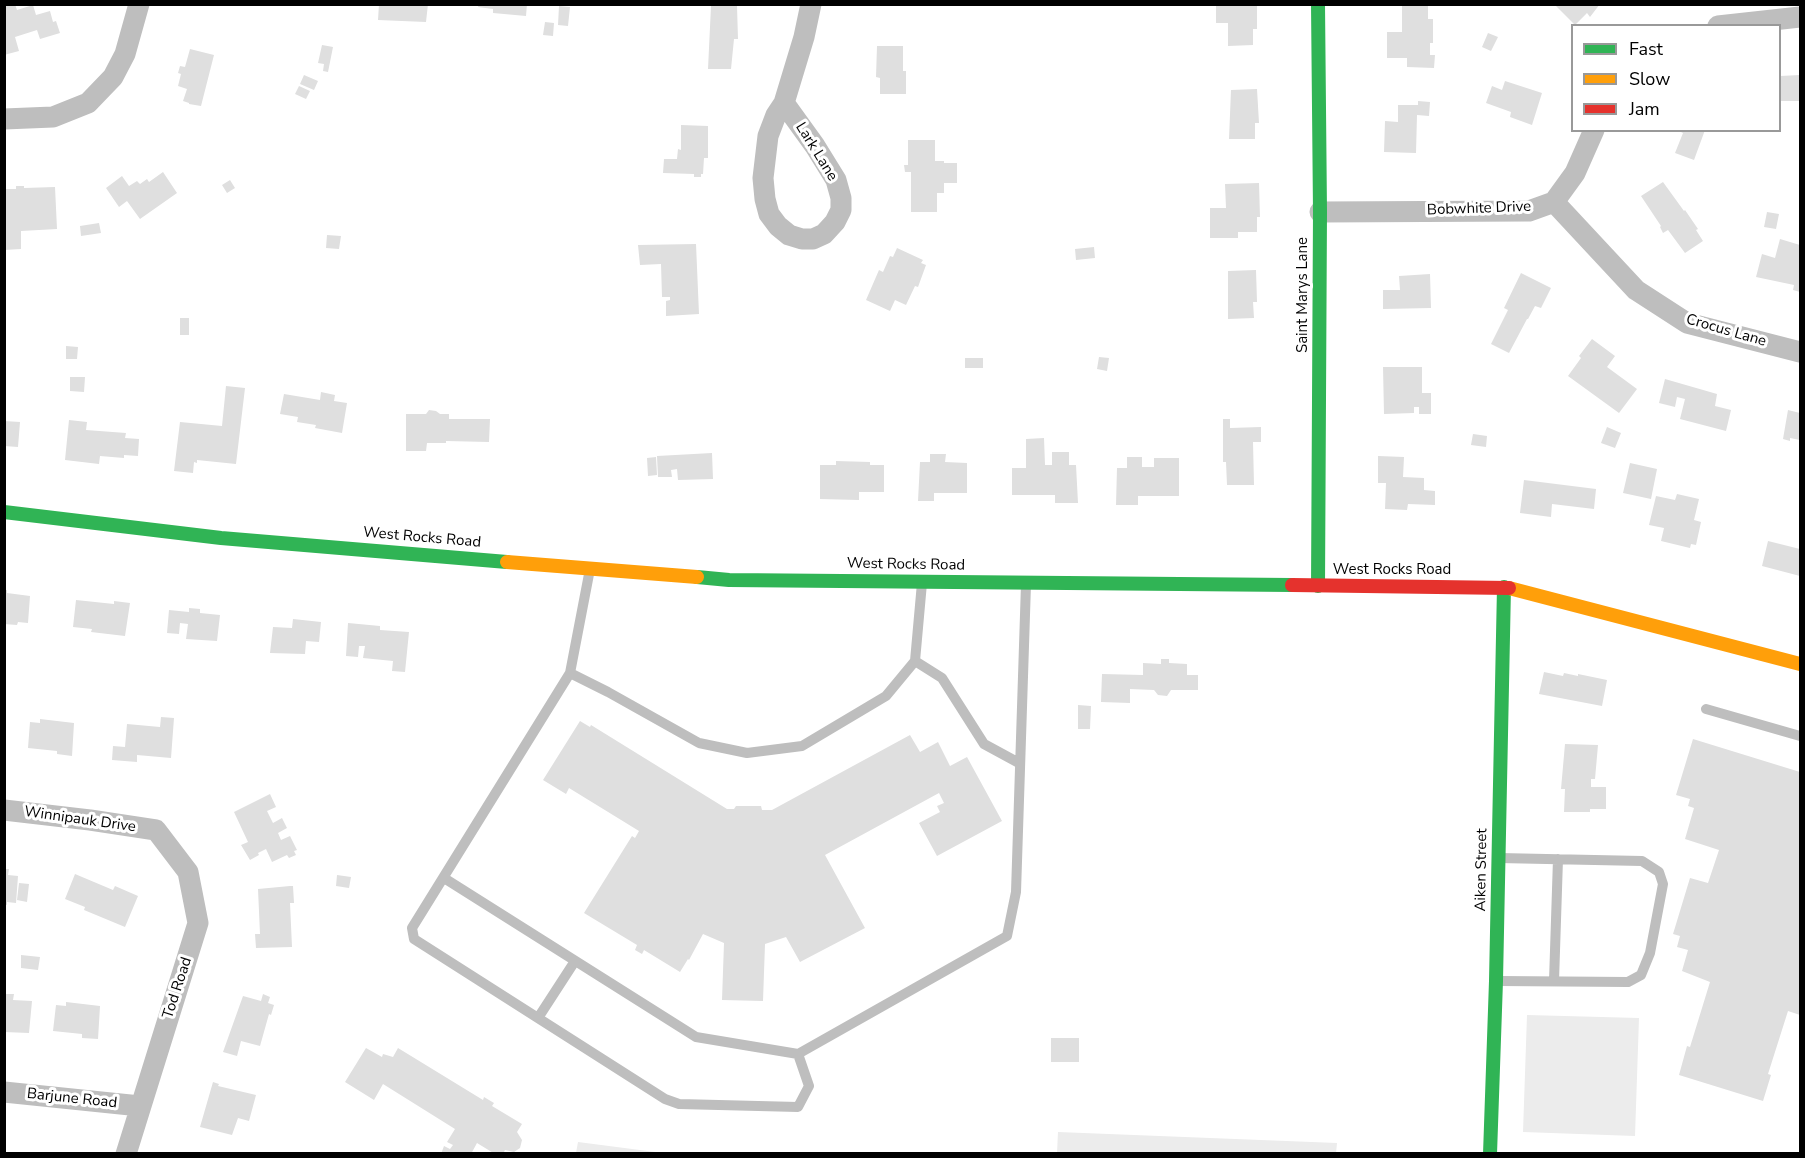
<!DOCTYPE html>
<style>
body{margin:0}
#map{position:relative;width:1805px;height:1158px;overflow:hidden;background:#fff;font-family:"Nunito Sans",sans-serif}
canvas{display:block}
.frame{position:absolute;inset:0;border:6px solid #000;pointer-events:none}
.legend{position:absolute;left:1571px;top:24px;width:210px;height:108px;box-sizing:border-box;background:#fff;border:2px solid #999;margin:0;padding:8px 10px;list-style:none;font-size:18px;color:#000}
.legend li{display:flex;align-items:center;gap:12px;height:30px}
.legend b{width:30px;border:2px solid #999}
</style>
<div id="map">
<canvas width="1805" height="1158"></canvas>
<div class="frame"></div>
<ul class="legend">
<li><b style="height:8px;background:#30b455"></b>Fast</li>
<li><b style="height:8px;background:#ff9f0a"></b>Slow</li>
<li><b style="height:8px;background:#e5322d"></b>Jam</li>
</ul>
</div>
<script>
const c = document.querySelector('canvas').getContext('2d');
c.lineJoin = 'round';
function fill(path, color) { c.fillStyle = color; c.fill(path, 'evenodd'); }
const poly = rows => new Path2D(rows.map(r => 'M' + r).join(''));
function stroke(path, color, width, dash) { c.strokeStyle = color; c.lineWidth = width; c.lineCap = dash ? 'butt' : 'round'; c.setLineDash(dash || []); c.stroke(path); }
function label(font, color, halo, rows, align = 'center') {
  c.font = font + ' "Nunito Sans",sans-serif'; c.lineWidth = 6; c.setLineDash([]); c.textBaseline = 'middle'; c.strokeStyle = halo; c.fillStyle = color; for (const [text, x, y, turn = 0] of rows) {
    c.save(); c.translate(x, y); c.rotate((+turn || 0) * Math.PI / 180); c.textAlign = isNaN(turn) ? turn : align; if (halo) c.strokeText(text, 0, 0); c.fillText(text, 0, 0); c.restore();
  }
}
const green = poly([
 [1527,1015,1639,1018,1635,1136,1523,1132],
 [1058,1132,1337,1143,1336,1153,1057,1153],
 [578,1142,663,1153,576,1153]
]);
const building = poly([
 [15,4,17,10,33,5,36,15,50,11,53,22,56,21,60,33,40,39,37,30,15,37,19,51,4,55,4,5],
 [379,4,428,4,426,22,378,20],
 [479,4,527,4,526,16,493,13,493,9,478,7],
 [1402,4,1428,4,1428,19,1433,19,1433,43,1430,43,1430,55,1435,55,1434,68,1407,67,1407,58,1387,58,1387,32,1402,32],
 [1554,4,1600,4,1590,17,1587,13,1575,25],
 [1216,5,1257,5,1257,29,1253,29,1253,45,1228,46,1228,23,1216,23],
 [559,6,570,7,568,26,558,25],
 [711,6,737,6,738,39,734,39,731,69,708,69],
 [545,22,554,23,553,36,543,35],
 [1488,33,1498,37,1491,51,1482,47],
 [322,45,333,47,328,72,323,71,324,64,318,63],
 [877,46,903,46,903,71,906,71,906,94,880,94,880,78,876,77],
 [190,49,214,55,201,106,189,104,189,103,183,101,187,89,178,86,181,74,178,73,180,66,185,67],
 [304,75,318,81,314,90,300,84],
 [1800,75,1800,101,1780,101,1780,76],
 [1505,81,1542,93,1532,125,1510,117,1511,112,1486,103,1492,86,1502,90],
 [299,86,310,91,306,99,295,94],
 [1257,89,1259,123,1255,123,1255,139,1229,139,1231,90],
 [1418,101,1430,102,1429,116,1417,115,1416,153,1384,152,1385,121,1398,122,1398,105,1418,105],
 [681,125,708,126,708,158,704,158,703,174,701,174,701,177,694,177,694,174,663,173,664,159,677,159,678,149,681,150],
 [1677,130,1705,130,1694,160,1675,153,1683,133],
 [908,140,935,140,935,161,944,161,944,163,957,163,957,183,944,183,944,193,937,193,937,212,911,212,911,172,905,172,904,165,908,165],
 [163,172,177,193,140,219,127,201,119,207,106,188,122,176,129,186,137,181,140,184,147,179,149,182],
 [230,180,235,188,227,193,222,185],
 [1663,182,1684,211,1685,210,1698,229,1696,230,1703,241,1685,253,1668,230,1663,233,1660,227,1661,226,1641,196],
 [1259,183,1260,217,1257,217,1257,232,1238,232,1238,238,1210,238,1210,208,1226,208,1225,184],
 [16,186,24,186,24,188,55,187,57,229,21,231,21,249,4,250,6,189,16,189],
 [1767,212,1779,214,1776,229,1764,227],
 [99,223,101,233,81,236,80,226],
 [327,235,341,236,339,249,326,248],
 [1780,239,1800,245,1800,292,1793,290,1794,285,1756,277,1762,254,1775,258],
 [696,244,699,314,666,316,666,301,670,300,670,297,662,297,661,264,640,265,638,245],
 [1094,247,1095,258,1076,260,1075,249],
 [897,248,923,260,921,263,926,265,918,287,915,286,906,305,895,300,890,311,866,300,879,270,883,272,890,256,893,257],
 [1256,270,1257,302,1253,302,1254,318,1228,319,1228,271],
 [1521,273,1551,288,1541,308,1535,306,1528,319,1527,319,1509,353,1491,344,1508,310,1504,308],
 [1430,274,1431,308,1383,309,1383,290,1400,290,1399,276],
 [180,318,189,318,189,335,180,335],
 [1592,339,1615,356,1607,367,1637,389,1619,413,1568,376,1581,358,1579,356],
 [66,346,78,347,77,359,66,359],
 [1099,357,1109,358,1107,371,1097,369],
 [965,358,983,358,983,368,965,368],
 [1383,367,1422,367,1422,393,1431,393,1431,414,1419,414,1419,407,1414,407,1414,413,1384,414],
 [70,377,85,377,84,392,70,391],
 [1665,379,1717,394,1715,406,1731,410,1726,431,1680,419,1685,399,1677,397,1675,407,1659,403],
 [226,386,245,388,236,464,197,460,197,463,194,462,193,473,174,471,180,422,222,426],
 [321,392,335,395,334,401,347,403,342,433,315,428,316,425,297,422,298,417,280,414,284,394,320,400],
 [429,410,436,411,440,414,449,414,449,419,490,419,489,442,446,441,446,443,427,443,426,451,406,451,406,414,426,414],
 [1788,410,1800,413,1800,440,1790,438,1790,441,1783,439],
 [1223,419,1230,419,1230,428,1261,427,1261,442,1253,442,1254,485,1227,485,1226,462,1223,462],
 [69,420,87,422,86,430,126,433,125,438,139,439,138,456,124,455,124,458,100,456,99,464,65,460],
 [4,421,20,422,18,447,4,446],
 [1607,427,1621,433,1615,448,1601,443],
 [1473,434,1487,436,1486,447,1471,445],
 [1044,438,1045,465,1052,465,1052,452,1069,452,1069,465,1076,465,1078,503,1055,503,1055,495,1012,495,1012,468,1026,468,1026,439],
 [712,453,713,479,678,480,677,469,671,470,672,477,658,477,657,456],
 [930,454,946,454,945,462,967,463,967,493,934,493,934,501,918,501,920,462,930,462],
 [1378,456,1404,457,1403,477,1424,478,1424,490,1435,491,1435,505,1408,504,1407,510,1385,509,1386,483,1378,483],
 [656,457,657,475,648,476,647,458],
 [1127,457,1142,457,1142,467,1154,467,1154,458,1179,458,1179,496,1138,496,1138,505,1116,505,1117,468,1127,468],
 [836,461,870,462,870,465,884,465,884,492,859,492,859,500,820,499,820,465,836,465],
 [1630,463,1657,469,1651,499,1623,493],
 [1524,480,1596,489,1594,509,1552,504,1551,517,1520,513],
 [1677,494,1699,499,1694,520,1701,522,1696,545,1691,544,1690,548,1661,541,1664,528,1649,525,1656,496,1675,500],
 [1768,541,1800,549,1800,576,1762,566],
 [4,590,7,590,7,593,30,596,28,623,18,622,17,625,4,624],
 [76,600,114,604,114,601,130,603,125,636,91,632,92,629,73,627],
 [189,608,200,609,200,613,220,615,217,641,186,639,188,624,180,623,179,634,167,633,169,610,189,612],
 [293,619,321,622,319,642,306,641,305,654,270,653,273,627,292,628],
 [348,623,380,626,380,630,409,632,405,672,392,671,393,661,363,658,365,646,359,646,358,657,346,656],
 [1161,659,1169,659,1169,663,1187,664,1187,675,1198,675,1198,690,1171,690,1167,696,1158,695,1154,690,1130,689,1130,703,1101,702,1102,674,1143,675,1143,663,1161,664],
 [1544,672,1563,676,1564,673,1578,676,1578,674,1607,680,1602,706,1539,694],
 [1078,705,1091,706,1090,729,1078,729],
 [161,717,174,718,171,758,137,755,137,762,112,760,113,746,125,747,127,724,160,727],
 [40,719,74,723,72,756,57,754,57,751,28,748,30,722,40,723],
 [580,721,590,727,591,725,727,809,734,809,736,806,761,806,762,810,772,810,910,735,920,752,938,742,950,766,967,757,1002,821,937,856,919,823,940,812,937,806,944,803,939,793,825,855,865,928,800,962,786,937,765,944,763,1001,722,1000,724,943,703,934,689,960,688,959,680,972,644,950,642,954,635,950,637,945,584,913,632,836,635,838,639,831,569,788,566,794,543,780],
 [1693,739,1800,772,1800,1015,1788,1011,1768,1074,1771,1075,1763,1101,1679,1075,1687,1046,1690,1047,1710,982,1682,971,1688,950,1677,947,1680,936,1673,934,1690,878,1708,883,1719,850,1685,839,1694,808,1688,806,1690,799,1676,795],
 [1565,744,1598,745,1595,779,1591,779,1591,787,1606,787,1606,809,1590,809,1590,812,1564,812,1565,789,1561,789],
 [270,794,276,807,267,811,273,823,282,818,287,828,278,833,281,840,290,836,297,850,294,851,296,855,289,858,287,855,272,862,266,849,258,853,259,855,250,860,241,845,248,842,234,812],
 [4,869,9,869,8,875,18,876,16,903,7,902,7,905,4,904],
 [75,874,113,890,115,886,138,896,125,927,84,910,85,907,65,899],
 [337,875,351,877,349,888,336,886],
 [19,883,29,884,27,902,17,900],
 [290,886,293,886,294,903,290,903,292,947,256,948,255,934,260,934,258,889],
 [21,955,40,957,38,970,21,968],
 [4,994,14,994,13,1000,32,1001,29,1033,4,1032],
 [263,994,270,997,268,1003,274,1005,271,1015,269,1014,260,1046,241,1041,237,1056,223,1052,243,996,261,1001],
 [66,1002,100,1006,98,1039,82,1038,82,1034,53,1031,56,1005,66,1006],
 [1051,1038,1079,1038,1079,1062,1051,1062],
 [366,1048,382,1057,383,1054,393,1057,398,1048,483,1100,484,1097,494,1103,492,1106,522,1124,517,1132,522,1140,520,1148,514,1152,505,1150,503,1154,495,1154,477,1143,471,1154,441,1154,444,1146,450,1149,453,1145,447,1142,455,1129,383,1084,374,1100,345,1082],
 [213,1082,219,1084,218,1086,256,1095,249,1121,238,1118,232,1135,200,1127]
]);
const lane = poly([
 [590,569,570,673,608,692,699,743,747,753,802,746,886,696,915,661,922,583],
 [915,661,942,678,984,744,1019,763],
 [570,673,412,928,414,939,665,1099,679,1104,798,1107,809,1086,798,1054],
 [1706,709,1800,736],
 [1499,858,1642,861,1659,872,1663,884,1650,953,1641,975,1628,982,1499,981],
 [444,878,696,1037,798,1054,1007,936,1016,892,1026,584],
 [1554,981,1558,859],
 [538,1018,575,961]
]);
const street = poly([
 [1718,26,1800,17],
 [784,103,815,146,836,180,841,198,841,210,835,222,824,234,813,239,802,239,789,235,778,226,769,214,765,199,763,178,768,136,776,115,784,103,804,37,811,4],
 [4,119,53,117,88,103,113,77,125,54,139,4],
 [1554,202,1636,290,1687,323,1800,352],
 [1320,212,1529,211,1554,202,1575,173,1594,130],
 [4,810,90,820,156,830,188,872,198,923,126,1154],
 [4,1092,140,1106]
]);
const fast = poly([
 [1318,4,1320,212,1318,586],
 [4,512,221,538,507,562],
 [697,577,729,580,1292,585],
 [1490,1154,1496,981,1504,587]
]);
const slow = poly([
 [507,562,697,577],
 [1509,588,1800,664]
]);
const jam = poly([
 [1292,585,1509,588]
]);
const streetNames = [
 ["Lark Lane",816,152,58],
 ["Bobwhite Drive",1479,209,-2],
 ["Saint Marys Lane",1303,295,-90],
 ["Crocus Lane",1726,331,16],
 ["West Rocks Road",422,538,5],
 ["West Rocks Road",906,565,1],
 ["West Rocks Road",1392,570],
 ["Winnipauk Drive",80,820,8],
 ["Aiken Street",1482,870,-89],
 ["Tod Road",178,988,-72],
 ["Barjune Road",72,1099,6]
];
fill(green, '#ececec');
fill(building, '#dfdfdf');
stroke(lane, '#bebebe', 10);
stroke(street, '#bebebe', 21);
stroke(fast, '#30b455', 14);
stroke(slow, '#ff9f0a', 14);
stroke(jam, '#e5322d', 14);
label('15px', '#000', '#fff', streetNames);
</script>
